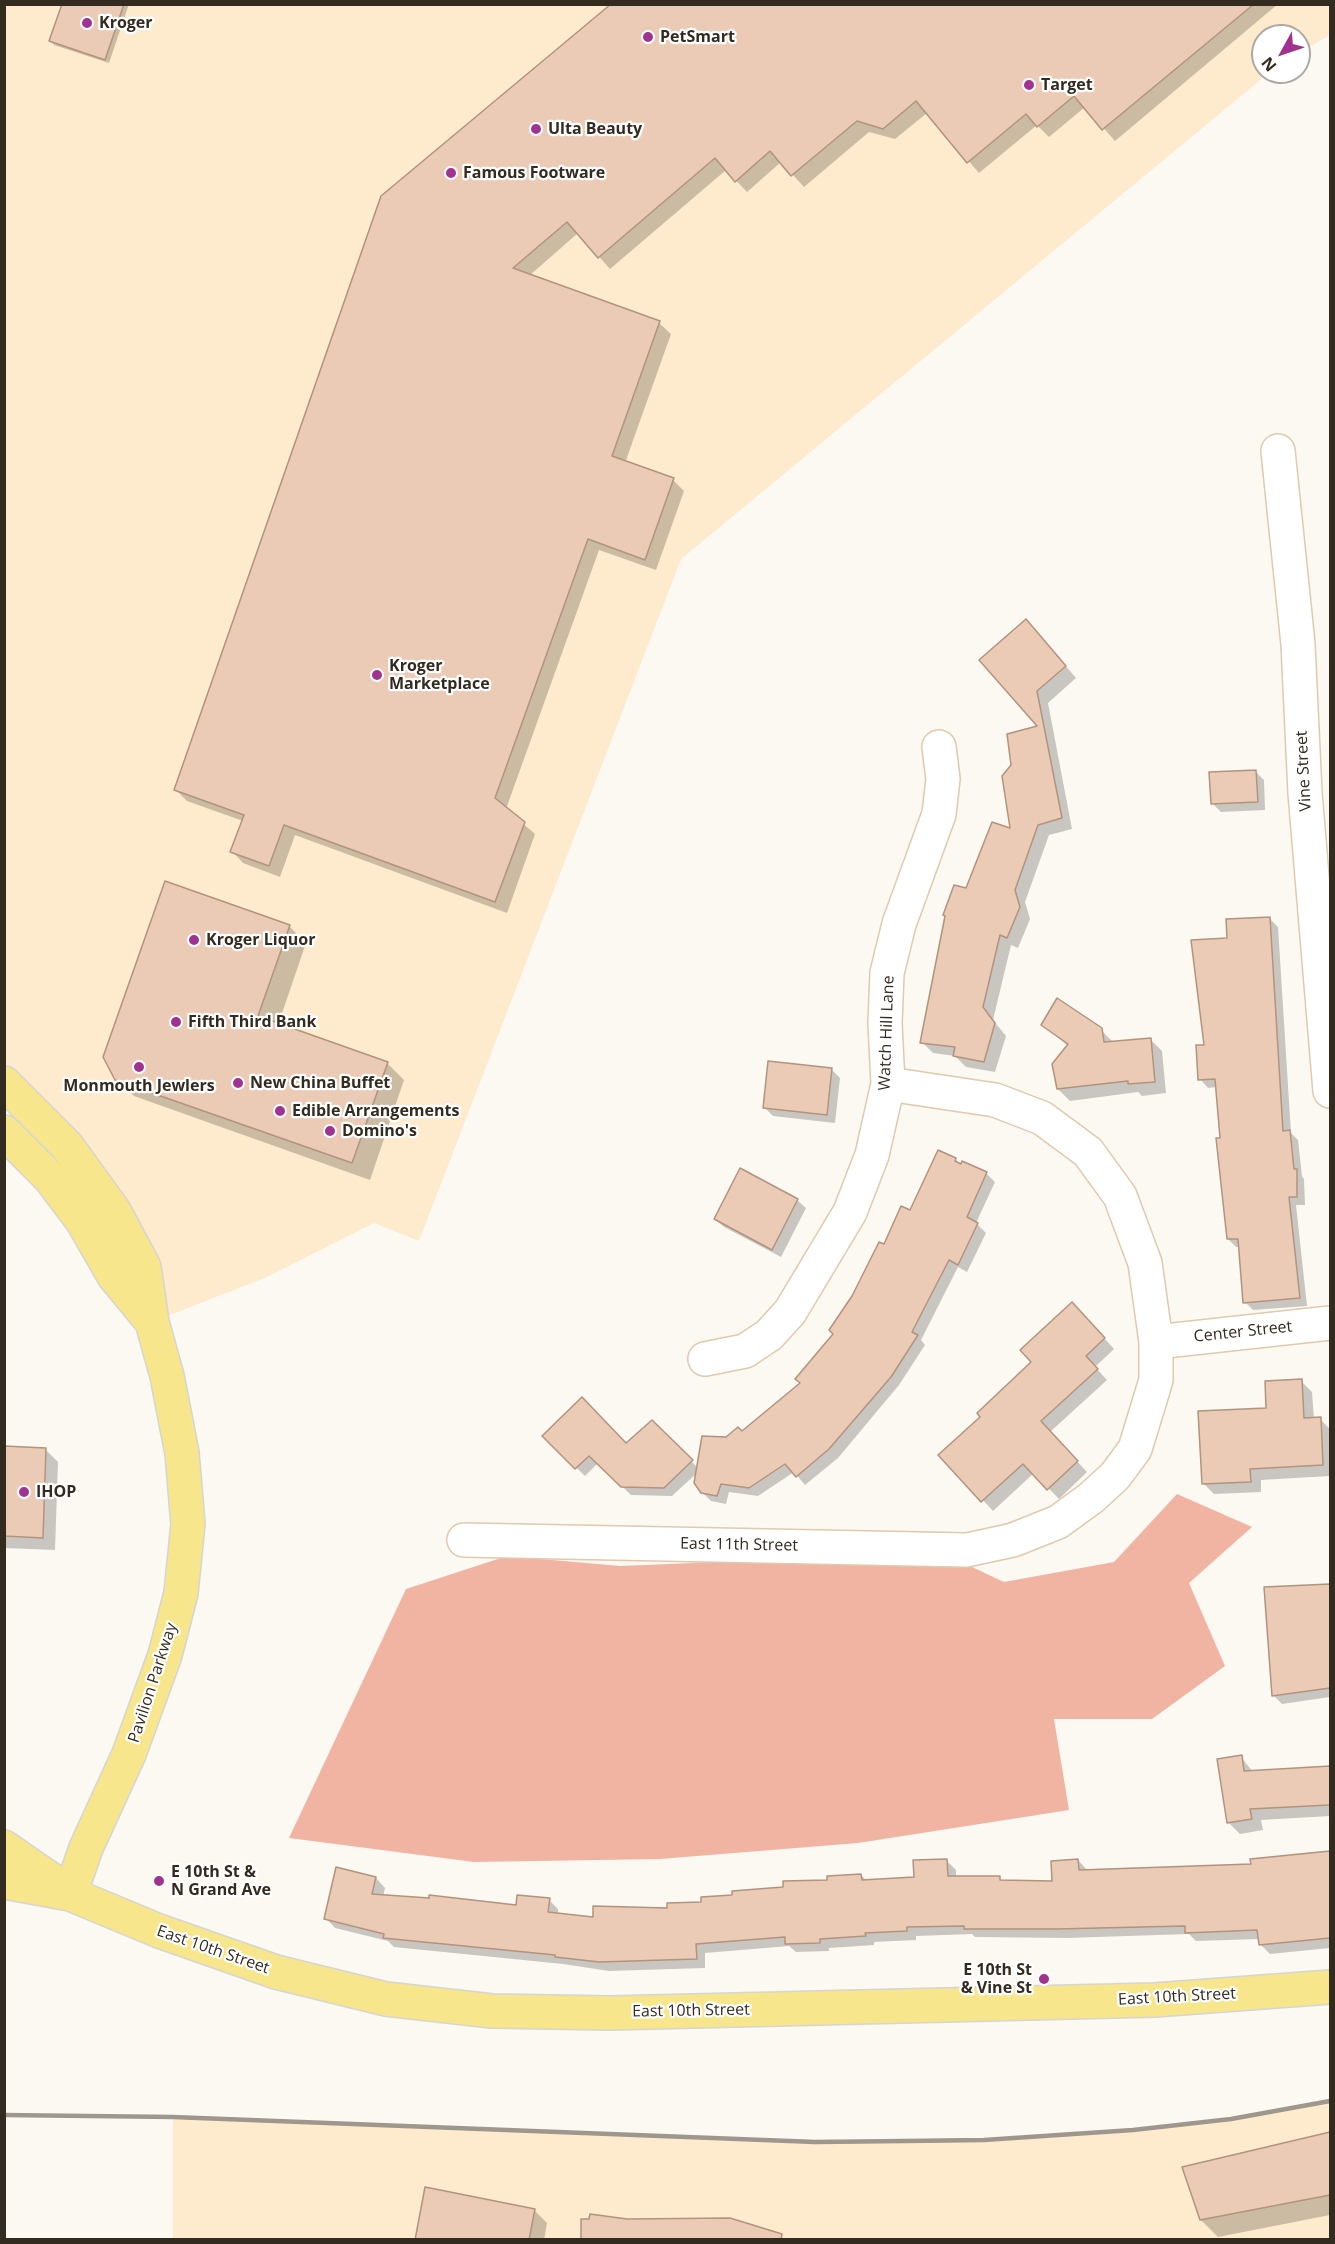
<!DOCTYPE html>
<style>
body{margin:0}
#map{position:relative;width:1335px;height:2244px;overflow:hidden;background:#fcf8f2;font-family:"Open Sans",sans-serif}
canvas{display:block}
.frame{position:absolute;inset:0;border:6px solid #332b1f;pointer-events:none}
.north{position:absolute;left:1251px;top:24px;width:60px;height:60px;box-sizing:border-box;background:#fff;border:2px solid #adaaa5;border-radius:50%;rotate:230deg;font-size:16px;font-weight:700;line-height:24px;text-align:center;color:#332b1f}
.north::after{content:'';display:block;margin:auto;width:21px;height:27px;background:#a03291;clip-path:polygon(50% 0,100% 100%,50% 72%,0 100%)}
</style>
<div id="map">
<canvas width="1335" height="2244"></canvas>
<div class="frame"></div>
<div class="north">N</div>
</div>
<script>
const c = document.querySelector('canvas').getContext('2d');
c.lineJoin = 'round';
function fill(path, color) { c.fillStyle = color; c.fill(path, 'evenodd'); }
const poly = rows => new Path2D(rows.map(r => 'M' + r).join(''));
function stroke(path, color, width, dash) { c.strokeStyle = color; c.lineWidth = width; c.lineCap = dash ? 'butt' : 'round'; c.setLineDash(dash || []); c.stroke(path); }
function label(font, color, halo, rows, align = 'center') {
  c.font = font + ' "Open Sans",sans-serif'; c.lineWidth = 4.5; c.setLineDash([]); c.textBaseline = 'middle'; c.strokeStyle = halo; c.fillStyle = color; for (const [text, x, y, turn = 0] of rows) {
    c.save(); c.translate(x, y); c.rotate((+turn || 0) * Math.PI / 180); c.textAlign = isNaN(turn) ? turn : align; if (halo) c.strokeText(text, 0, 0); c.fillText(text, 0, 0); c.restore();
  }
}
const built = poly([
 [5,5,1330,5,1330,35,1299,53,1299,36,1263,36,1263,72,1270,72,681,559,419,1241,374,1223,267,1277,152,1322,144,1267,5,1083],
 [1330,2101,1330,2239,173,2239,173,2117,621,2136,815,2142,905,2141,984,2140,1133,2130,1231,2119]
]);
const green = poly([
 [1177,1494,1252,1527,1189,1583,1225,1666,1152,1719,1054,1719,1069,1810,858,1843,660,1859,474,1862,289,1838,406,1589,507,1556,620,1566,942,1553,1004,1582,1114,1562]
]);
const shadow = poly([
 [63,4,129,4,109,63,54,45,51,41],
 [613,4,1278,4,1115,141,1085,107,1049,137,1037,125,979,173,927,113,895,139,869,132,804,187,781,162,747,192,726,170,610,269,578,233,529,276,659,323,671,334,625,463,673,480,684,491,656,570,599,550,506,809,535,834,507,913,295,835,280,877,243,863,232,851,243,821,187,801,176,790],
 [1037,632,1076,678,1048,703,1072,829,1049,835,1025,902,1030,919,1018,948,1011,945,993,1020,1006,1036,995,1072,966,1067,955,1056,933,1053,922,1042,967,889,1012,830,1040,727,981,660],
 [1255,771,1264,780,1265,810,1221,812,1212,803],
 [1270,919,1278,927,1291,1133,1298,1140,1302,1176,1304,1179,1305,1205,1296,1205,1307,1306,1253,1310,1245,1302,1240,1247,1236,1247,1228,1239,1217,1087,1208,1088,1200,1079,1228,939],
 [289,926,306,943,278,1025,387,1063,404,1080,370,1180,134,1096,116,1079],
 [1043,1025,1101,1030,1114,1043,1150,1039,1162,1051,1166,1093,1142,1096,1138,1092,1070,1101,1058,1089,1069,1047],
 [832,1070,840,1078,835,1123,773,1116,764,1107],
 [955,1159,961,1165,986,1173,995,1182,976,1223,986,1233,967,1272,958,1267,921,1340,925,1345,899,1385,838,1458,805,1485,794,1472,758,1496,729,1492,726,1504,711,1501,702,1492,698,1472,672,1496,631,1495,598,1463,585,1476,544,1436,626,1445,652,1422,698,1468,727,1438,742,1433,802,1384,835,1335,884,1246],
 [797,1200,806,1208,781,1257,724,1227,715,1219],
 [1082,1314,1114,1349,1095,1367,1107,1380,1050,1432,1087,1472,1059,1499,1034,1473,993,1511,941,1455,982,1417],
 [1301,1381,1312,1392,1314,1419,1320,1419,1330,1429,1330,1476,1261,1480,1261,1492,1214,1494,1203,1483],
 [4,1447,45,1449,58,1462,55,1550,4,1548],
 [1330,1585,1330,1697,1282,1704,1273,1695,1266,1588],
 [1241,1757,1253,1772,1330,1768,1330,1816,1261,1820,1263,1830,1240,1834,1228,1822],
 [1330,1852,1330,1948,1270,1954,1260,1944,1260,1939,1196,1941,1189,1934,1067,1938,975,1937,972,1934,916,1936,916,1940,874,1942,874,1945,829,1948,829,1951,796,1952,789,1946,705,1953,705,1968,609,1971,563,1964,394,1947,388,1941,335,1928,326,1918,337,1869,376,1878,385,1888,383,1897,518,1907,549,1900,558,1909,558,1915,595,1918,669,1910,861,1875,867,1881,916,1879,946,1860,956,1870,956,1878,1054,1882,1078,1860,1087,1870,1252,1866,1252,1860],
 [1330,2133,1330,2215,1218,2237,1201,2220,1184,2168],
 [534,2210,547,2223,544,2240,418,2240],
 [627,2220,730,2220,789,2240,588,2240]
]);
const building = poly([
 [62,4,124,4,105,60,49,41,62,4],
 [611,4,1254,4,1102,130,1074,96,1037,127,1026,114,967,163,916,101,883,129,857,121,791,176,770,151,735,182,715,158,598,258,567,222,513,268,660,321,612,456,674,478,645,560,588,539,495,798,525,822,495,902,284,825,269,866,230,852,244,815,174,790,381,196,611,4],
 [1026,619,1066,666,1037,691,1062,818,1038,825,1015,890,1020,907,1007,938,1000,935,983,1007,995,1023,984,1062,953,1056,955,1047,920,1043,945,916,943,915,954,885,966,888,992,822,1010,828,1002,776,1011,765,1007,734,1037,726,979,660,1026,619],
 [1256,770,1258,802,1211,804,1209,772,1256,770],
 [165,881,290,925,258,1016,388,1062,352,1163,115,1080,103,1057,165,881],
 [1270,917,1283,1131,1290,1130,1294,1169,1297,1169,1297,1197,1289,1197,1300,1298,1243,1303,1238,1239,1227,1239,1216,1138,1220,1138,1215,1079,1198,1080,1196,1045,1204,1045,1191,940,1227,938,1226,919,1270,917],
 [1057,998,1102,1028,1104,1042,1151,1038,1155,1082,1128,1084,1128,1081,1057,1089,1052,1064,1068,1044,1041,1025,1057,998],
 [768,1061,832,1068,827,1115,763,1108,768,1061],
 [938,1150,956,1158,955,1161,961,1164,962,1161,987,1172,967,1217,978,1223,958,1265,949,1260,912,1332,918,1335,891,1377,829,1449,796,1477,785,1464,749,1488,721,1484,717,1496,701,1493,694,1483,702,1436,726,1437,738,1427,742,1431,800,1383,795,1379,833,1334,829,1330,852,1296,879,1242,884,1244,901,1206,910,1210,938,1150],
 [740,1168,798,1199,772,1250,714,1219,740,1168],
 [1072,1302,1105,1338,1086,1356,1098,1369,1041,1421,1078,1461,1047,1490,1023,1464,981,1502,938,1455,980,1417,977,1413,1031,1362,1020,1350,1072,1302],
 [1302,1379,1304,1418,1321,1417,1323,1465,1250,1469,1251,1482,1202,1484,1198,1411,1266,1408,1265,1381,1302,1379],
 [582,1397,626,1443,652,1420,693,1460,664,1488,621,1487,589,1456,575,1469,542,1436,582,1397],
 [4,1446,46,1448,43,1538,4,1536,4,1446],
 [1330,1584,1330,1688,1272,1696,1264,1587,1330,1584],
 [1242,1755,1244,1771,1330,1766,1330,1805,1250,1809,1252,1819,1227,1823,1217,1759,1242,1755],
 [1330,1851,1330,1938,1259,1945,1257,1930,1185,1933,1185,1926,1057,1929,964,1929,964,1926,907,1927,907,1931,865,1933,866,1936,820,1939,820,1943,785,1944,785,1937,696,1944,697,1959,599,1962,555,1957,555,1955,383,1938,384,1934,324,1919,336,1867,376,1877,372,1894,429,1898,429,1895,516,1905,517,1895,550,1898,548,1912,593,1917,593,1906,667,1908,667,1903,701,1902,701,1897,732,1895,732,1891,783,1887,783,1881,827,1880,827,1876,861,1874,862,1880,914,1877,913,1860,947,1859,948,1876,1000,1876,1000,1880,1052,1881,1051,1861,1078,1859,1079,1870,1251,1864,1250,1859,1330,1851],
 [1330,2132,1330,2195,1200,2220,1182,2167,1330,2132],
 [425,2187,535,2209,529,2240,415,2240,425,2187],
 [590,2214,627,2219,730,2218,782,2234,781,2240,581,2240,581,2219,589,2219,590,2214]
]);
const minor = poly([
 [1278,451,1298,644,1305,793,1330,1091],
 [1156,1342,1330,1323],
 [705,1359,745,1351,769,1335,790,1312,850,1212,872,1155,888,1084,885,1023,887,973,899,924,939,814,943,779,939,747],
 [464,1540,967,1550,1013,1540,1058,1522,1091,1498,1115,1476,1135,1449,1156,1380,1156,1342,1145,1263,1120,1196,1088,1152,1042,1118,995,1100,888,1084]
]);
const major = poly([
 [4,1083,67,1146,114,1211,144,1267,152,1322,167,1376,182,1453,188,1524,181,1593,165,1655,129,1754,86,1848,70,1894],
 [4,1132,50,1178,83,1222,114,1276,152,1322],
 [4,1847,62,1887],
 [4,1882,70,1894,159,1931,276,1972,386,1999,492,2011,610,2013,1155,2000,1330,1987]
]);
const rail = poly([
 [4,2115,173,2117,815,2142,905,2141,984,2140,1133,2130,1231,2119,1330,2101]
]);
const markers = [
 [87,23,6,"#a03291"],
 [648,37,6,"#a03291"],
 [1029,85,6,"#a03291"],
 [536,129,6,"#a03291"],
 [451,173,6,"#a03291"],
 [377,675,6,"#a03291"],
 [194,940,6,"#a03291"],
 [176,1022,6,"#a03291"],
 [139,1067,6,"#a03291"],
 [238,1083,6,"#a03291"],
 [280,1111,6,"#a03291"],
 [330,1131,6,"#a03291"],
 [24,1492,6,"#a03291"],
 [159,1881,6,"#a03291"],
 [1044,1979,6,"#a03291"]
];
const poiNames = [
 ["Kroger",99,23],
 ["PetSmart",660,37],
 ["Target",1041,85],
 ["Ulta Beauty",548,129],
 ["Famous Footware",463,173],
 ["Kroger",389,666],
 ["Marketplace",389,684],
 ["Kroger Liquor",206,940],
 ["Fifth Third Bank",188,1022],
 ["New China Buffet",250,1083],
 ["Monmouth Jewlers",139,1086,"center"],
 ["Edible Arrangements",292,1111],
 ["Domino's",342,1131],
 ["IHOP",36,1492],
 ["E 10th St &",171,1872],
 ["N Grand Ave",171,1890],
 ["E 10th St",1032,1970,"right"],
 ["& Vine St",1032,1988,"right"]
];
const streetNames = [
 ["Vine Street",1304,771,-93],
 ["Watch Hill Lane",887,1033,-88],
 ["Center Street",1243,1332,-6],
 ["East 11th Street",739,1545,1],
 ["Pavilion Parkway",153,1683,-72],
 ["East 10th Street",213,1950,19],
 ["East 10th Street",1177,1997,-3],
 ["East 10th Street",691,2011,-1]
];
fill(built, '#feeacc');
fill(green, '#f1b4a3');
fill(shadow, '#0003');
fill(building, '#ebcbb5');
stroke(building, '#b1937e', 1.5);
stroke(minor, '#dfcaac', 36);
stroke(major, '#d6d5d2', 36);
stroke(minor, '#fff', 33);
stroke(major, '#f7e68c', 33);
stroke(rail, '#9d978e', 4.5);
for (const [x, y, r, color] of markers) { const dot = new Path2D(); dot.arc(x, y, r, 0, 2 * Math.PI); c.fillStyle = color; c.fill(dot); stroke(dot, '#fff', 2); }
label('bold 16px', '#332b1f', '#fff', poiNames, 'left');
label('16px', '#332b1f', '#fff', streetNames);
</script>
